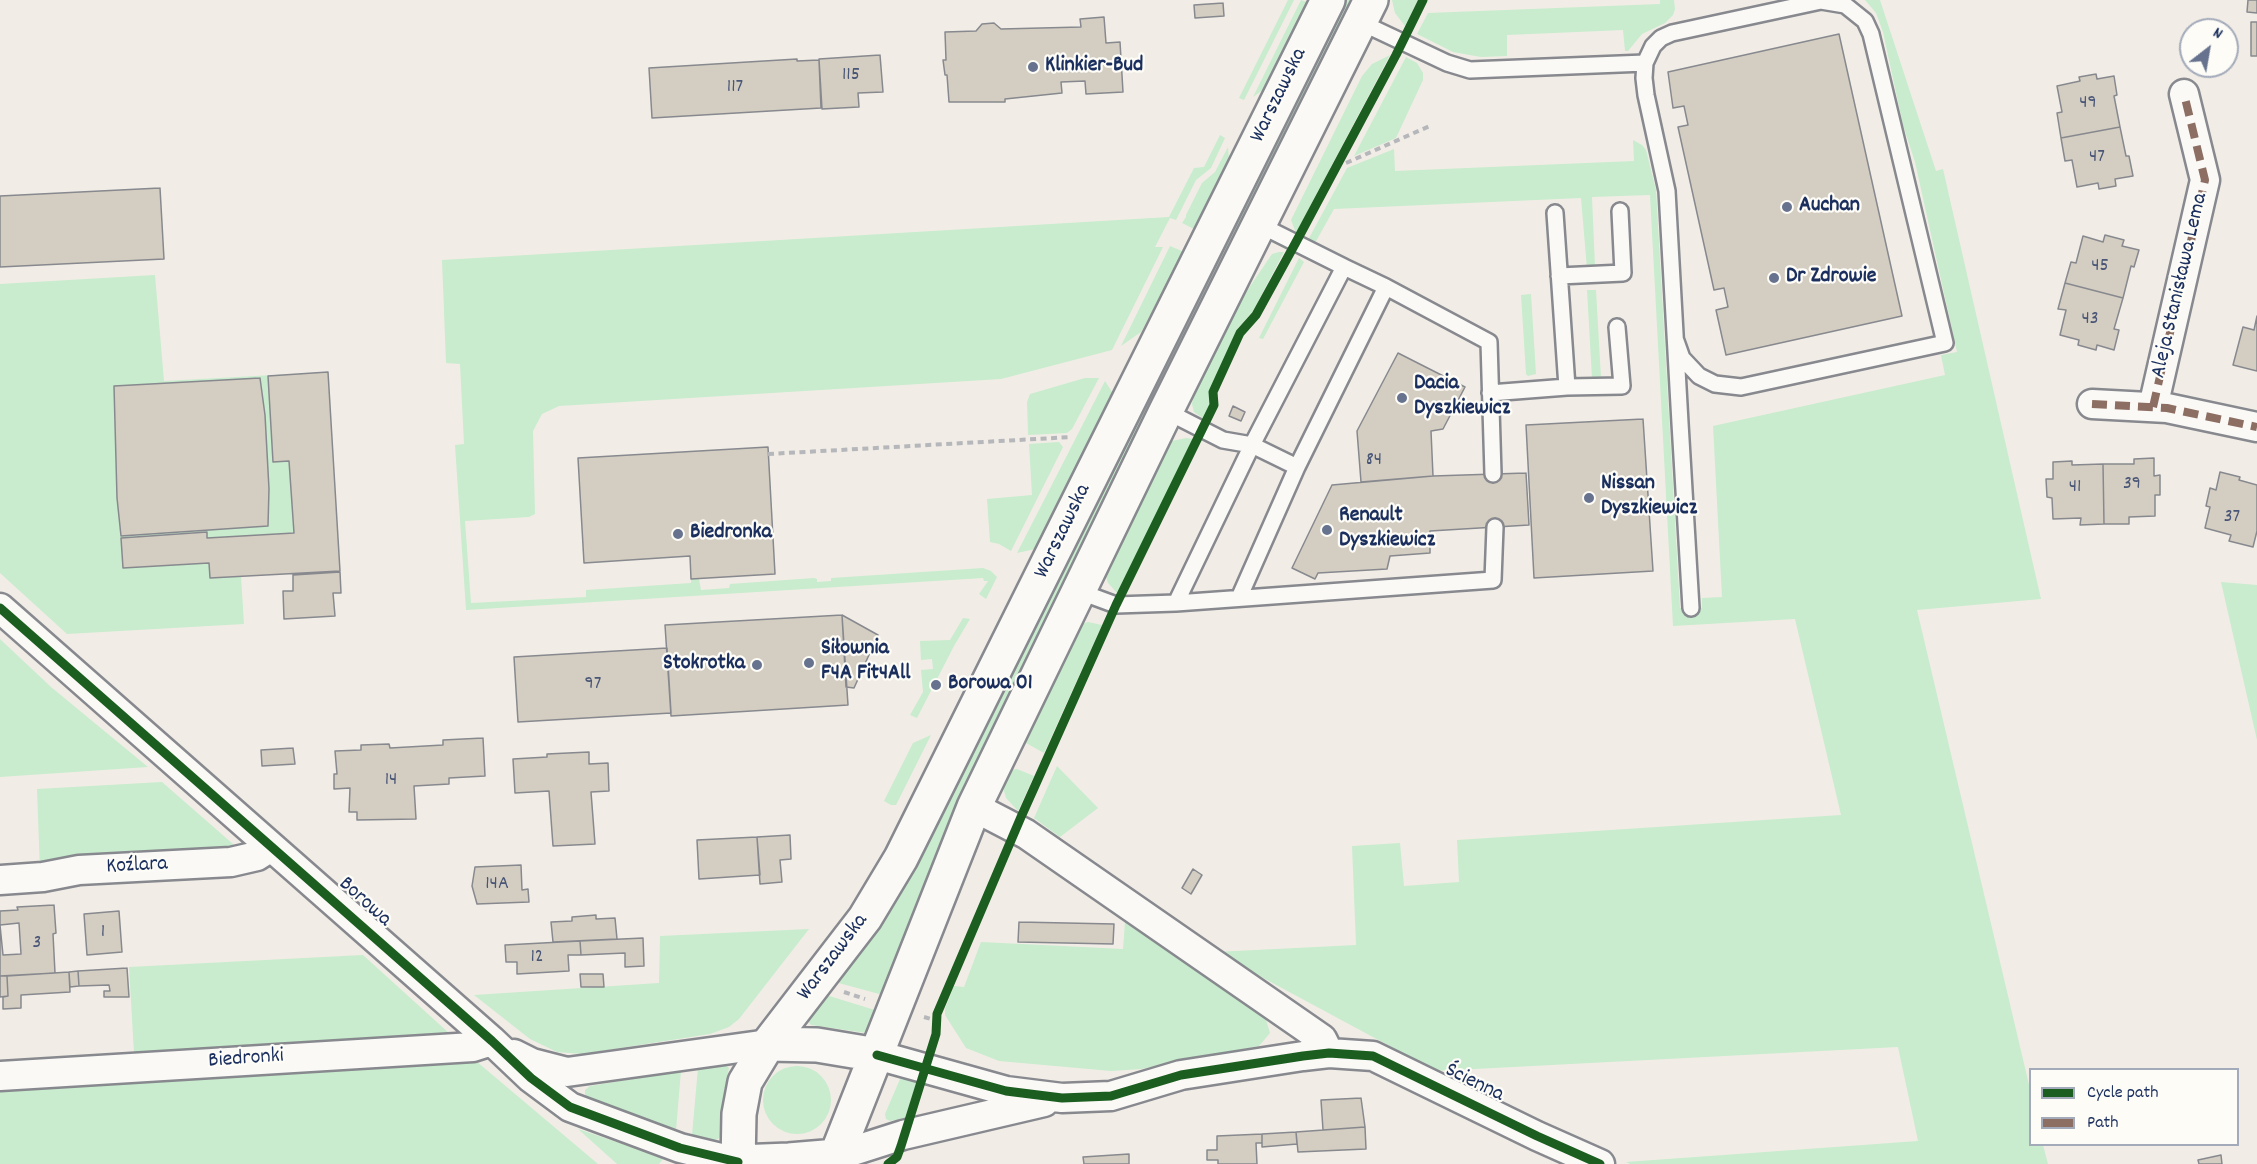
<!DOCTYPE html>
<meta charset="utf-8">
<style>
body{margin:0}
#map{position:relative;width:2257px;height:1164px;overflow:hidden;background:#f1ede6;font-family:Dekko,sans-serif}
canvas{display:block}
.legend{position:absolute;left:2029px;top:1068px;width:210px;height:78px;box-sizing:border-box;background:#fdfcf7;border:2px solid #a3aaba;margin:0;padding:8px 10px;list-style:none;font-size:18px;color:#1b2f5e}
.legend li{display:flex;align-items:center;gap:12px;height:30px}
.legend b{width:30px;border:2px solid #a3aaba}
.north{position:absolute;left:2179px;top:18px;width:60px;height:60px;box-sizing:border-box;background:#fdfcf7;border:2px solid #a3aaba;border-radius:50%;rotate:31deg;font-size:16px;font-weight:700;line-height:24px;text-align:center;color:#1b2f5e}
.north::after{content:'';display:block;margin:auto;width:21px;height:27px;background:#66728e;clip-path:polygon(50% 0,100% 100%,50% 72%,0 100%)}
</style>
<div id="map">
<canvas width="2257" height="1164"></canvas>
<ul class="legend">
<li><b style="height:8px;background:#1b5e20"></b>Cycle path</li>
<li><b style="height:8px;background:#8d6e63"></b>Path</li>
</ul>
<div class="north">N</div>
</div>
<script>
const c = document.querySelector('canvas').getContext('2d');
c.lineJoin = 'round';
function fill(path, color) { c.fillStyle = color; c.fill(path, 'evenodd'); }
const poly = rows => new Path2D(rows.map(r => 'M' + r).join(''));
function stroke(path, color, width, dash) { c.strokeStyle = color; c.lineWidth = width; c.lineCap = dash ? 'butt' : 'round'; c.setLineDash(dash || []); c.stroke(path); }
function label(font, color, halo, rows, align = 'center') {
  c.font = font + ' Dekko,sans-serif'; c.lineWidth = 4.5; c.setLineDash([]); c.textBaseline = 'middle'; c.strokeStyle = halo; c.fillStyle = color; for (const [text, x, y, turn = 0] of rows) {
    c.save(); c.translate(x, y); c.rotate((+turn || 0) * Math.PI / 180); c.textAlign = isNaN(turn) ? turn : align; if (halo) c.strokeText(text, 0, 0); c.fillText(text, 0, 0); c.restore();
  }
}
const green = poly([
 [1288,0,1294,0,1244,100,1239,98],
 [1301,0,1307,2,1264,89,1253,97],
 [1345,0,1354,0,993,727,883,995,835,982,922,850],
 [1392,0,1418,0,1405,26,1395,13],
 [1660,0,1674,0,1675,9,1673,15,1665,23,1642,34,1628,51,1625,51,1623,30,1507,35,1507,56,1481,57,1453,52,1417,34,1428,13,1660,4],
 [1865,0,1880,0,1936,171,1943,169,2041,599,1917,610,2030,1089,2030,1144,2043,1145,2048,1164,1630,1164,1626,1162,1918,1141,1898,1047,1436,1071,1215,952,1356,945,1352,846,1400,843,1404,886,1459,882,1457,840,1841,815,1795,619,1673,626,1650,195,1592,197,1595,267,1587,269,1581,198,1334,209,1315,243,1308,240,1347,168,1394,149,1395,171,1634,161,1633,140,1642,145,1646,150,1656,190,1680,608,1702,608,1702,598,1722,597,1713,426,1945,375,1941,355,1957,352,1915,162,1903,125,1883,32,1876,13],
 [1390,55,1296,233,1291,220,1362,76,1372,64],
 [1406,57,1417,63,1423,73,1423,80,1396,138,1354,156],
 [1220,135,1225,138,1211,168,1196,180,1176,220,1170,218,1155,247,1163,247,1112,350,1001,379,559,406,542,414,533,431,535,514,529,517,465,521,471,603,586,597,586,590,691,583,691,579,699,579,701,590,729,588,730,584,814,578,817,579,817,582,831,581,831,578,983,568,991,571,997,577,986,599,979,594,988,581,984,581,983,578,466,610,455,445,464,444,460,364,446,363,442,260,1169,217,1194,168,1204,167],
 [1228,147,1229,160,1194,229,1182,223,1186,217,1186,215,1202,183,1215,172],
 [1170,246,1184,252,1141,332,1121,346],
 [1279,252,1284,252,1253,311,1238,328,1211,387,1210,406,1204,419,1194,412,1192,404,1194,393,1235,312,1234,310,1272,254],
 [1299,258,1304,262,1263,339,1259,338],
 [155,275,164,381,328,372,340,571,241,576,244,624,67,634,0,573,0,284],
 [1587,290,1596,290,1601,378,1599,380,1592,378],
 [1531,294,1536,374,1528,376,1526,374,1521,295],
 [1085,378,1099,378,1072,429,1067,433,1028,435,1027,402,1030,394],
 [1105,381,1112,392,1112,402,1109,401,1035,549,1017,553],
 [1186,438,1194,439,1117,593,1108,583,1106,577,1108,569,1172,441],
 [1059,442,1063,447,1011,551,999,544,990,542,987,499,1032,495,1029,444],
 [2221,582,2257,585,2257,740],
 [963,618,970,619,954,646,917,718,910,715,923,692,921,670,933,669,932,659,921,660,920,641,950,640],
 [1088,622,1102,625,1044,753,1026,743,1023,739,1079,625],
 [0,639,51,687,148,767,0,777],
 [931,735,896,805,891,805,884,801,913,743],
 [1057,766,1098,808,1060,837,1034,818],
 [1017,769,1034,776,1018,811,1006,798,1003,787,1010,770],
 [162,782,241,851,40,871,37,789],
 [1130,919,1263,1010,1270,1033,1259,1046,1141,1069,1111,1071,999,1061,966,1048,945,1015,945,1009,954,986,964,987,981,942,1123,949,1125,922],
 [809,929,739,1019,729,1027,710,1034,582,1054,557,1052,530,1039,474,995,659,983,660,936],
 [363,955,450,1034,134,1053,129,967],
 [826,995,878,1011,869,1031,866,1033,811,1025,807,1020],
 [476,1061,598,1164,0,1164,0,1089],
 [725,1065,729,1068,724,1092,721,1136,718,1139,713,1140,692,1135,698,1068],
 '763 1100a34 34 0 1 1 68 0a34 34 0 1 1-68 0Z',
 [681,1071,676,1130,587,1097,585,1094,585,1090,590,1086],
 [907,1078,917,1081,905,1118,890,1121,886,1119,885,1114,900,1079],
 [578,1129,664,1158,659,1164,617,1164]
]);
const building = poly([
 [2248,0,2257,0,2257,13,2247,12,2248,0],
 [1223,3,1224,16,1195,18,1194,5,1223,3],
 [1104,17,1106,43,1120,42,1123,92,1086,94,1085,81,1061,82,1062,93,1005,99,1005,102,949,102,947,75,945,75,943,60,946,60,945,32,976,31,982,24,994,23,1001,29,1081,27,1080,19,1104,17],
 [2251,22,2257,22,2257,56,2251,56,2251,22],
 [1839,34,1902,316,1726,355,1716,310,1728,307,1724,288,1714,290,1678,127,1688,125,1684,106,1673,108,1668,72,1839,34],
 [880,55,883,92,858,93,859,107,822,109,819,59,880,55],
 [797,59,797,61,819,60,821,108,652,118,649,68,797,59],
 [2096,74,2097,79,2114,76,2117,95,2114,96,2120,127,2061,138,2057,113,2062,112,2057,86,2080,81,2079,77,2096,74],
 [2120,127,2126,156,2129,156,2133,176,2115,179,2116,186,2099,189,2098,183,2077,187,2072,160,2065,161,2061,138,2120,127],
 [160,188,164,259,0,267,0,196,160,188],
 [2105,235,2124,240,2122,246,2139,250,2134,267,2131,266,2123,298,2065,283,2071,262,2076,263,2083,236,2103,242,2105,235],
 [2065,283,2123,298,2114,329,2119,330,2114,350,2097,345,2096,350,2078,345,2079,340,2060,335,2066,310,2058,309,2065,283],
 [2257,316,2257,371,2233,365,2243,327,2254,330,2257,316],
 [1398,353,1465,387,1443,429,1431,431,1433,476,1361,482,1357,431,1398,353],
 [328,372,340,571,210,578,209,563,123,568,121,538,207,532,207,538,294,533,289,461,273,462,268,376,328,372],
 [260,378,265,415,269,489,268,526,121,536,117,498,114,386,260,378],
 [1233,406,1245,412,1241,421,1229,416,1233,406],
 [1643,419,1653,571,1534,578,1526,425,1643,419],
 [768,447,775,574,691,579,690,556,584,563,578,458,768,447],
 [2154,458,2154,476,2160,475,2160,495,2155,495,2155,516,2129,517,2129,524,2104,524,2103,464,2134,464,2134,459,2154,458],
 [2072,461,2072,465,2103,464,2104,524,2080,525,2081,518,2053,519,2052,498,2047,497,2046,479,2053,479,2053,462,2072,461],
 [2220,472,2240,477,2239,480,2257,485,2257,531,2253,547,2229,541,2231,535,2205,528,2210,507,2206,506,2210,488,2216,490,2220,472],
 [1526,473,1529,525,1430,531,1430,553,1390,556,1387,569,1318,573,1315,579,1292,568,1332,485,1433,476,1526,473],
 [340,572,341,593,333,593,335,616,284,619,283,591,293,591,293,575,340,572],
 [842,615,848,705,671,716,665,625,842,615],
 [842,615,878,635,854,688,846,687,842,615],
 [667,648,671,713,518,722,514,657,667,648],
 [483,738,485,776,449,778,449,784,414,786,416,819,357,820,357,812,349,812,350,788,334,789,334,774,337,774,335,751,361,750,361,745,389,744,390,748,443,745,443,740,483,738],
 [293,748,295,764,262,766,261,750,293,748],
 [589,752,589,764,608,763,609,791,591,792,595,844,553,846,549,791,515,793,513,759,547,757,547,754,589,752],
 [790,835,791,859,780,860,782,882,760,884,757,837,790,835],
 [757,837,760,875,699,879,697,840,757,837],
 [521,865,522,890,528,889,529,902,477,904,472,886,475,867,521,865],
 [1193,869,1202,875,1191,894,1182,888,1193,869],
 [54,905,56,933,53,934,55,973,0,976,0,911,18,910,17,907,54,905],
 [19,923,21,954,3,955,0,925,19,923],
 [119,911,122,952,87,955,84,914,119,911],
 [596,915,596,919,615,918,617,939,553,942,551,922,572,921,572,917,596,915],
 [1019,922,1114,924,1113,944,1018,942,1019,922],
 [643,938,644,966,625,967,625,953,581,955,580,941,643,938],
 [580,941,581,955,568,955,569,971,517,974,517,962,506,962,505,945,580,941],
 [127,968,129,997,104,997,104,991,110,991,109,985,79,986,78,971,127,968],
 [78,971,79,986,70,987,69,972,78,971],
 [69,972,70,992,21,995,21,1008,3,1009,3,997,8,996,7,976,69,972],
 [580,974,603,974,604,987,581,987,580,974],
 [0,976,7,976,8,996,0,997,0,976],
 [1361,1098,1365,1127,1323,1130,1321,1100,1361,1098],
 [1365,1127,1366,1149,1298,1152,1296,1132,1365,1127],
 [1296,1132,1297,1144,1262,1147,1262,1134,1296,1132],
 [1262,1134,1262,1143,1256,1143,1257,1164,1218,1164,1218,1160,1207,1160,1207,1150,1217,1150,1217,1136,1262,1134],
 [1129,1154,1129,1164,1084,1164,1083,1157,1129,1154],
 [2221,1155,2222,1164,2199,1164,2198,1160,2221,1155]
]);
const path = poly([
 [1346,163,1432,125],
 [768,454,1072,437],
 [844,992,865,999],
 [924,1017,931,1019]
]);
const lane = poly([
 [1360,22,1447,63,1470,70,1645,63],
 [1344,267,1386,287],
 [1559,276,1623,273,1620,211],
 [1676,341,1682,358,1699,376,1715,384,1741,387,1945,343,1871,34,1865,21,1845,5,1821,1,1672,33,1661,38,1653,46,1645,63,1644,78,1646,95,1667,191,1680,423,1691,608],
 [1567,387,1622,386,1617,327],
 [1490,393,1567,387,1555,213],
 [1166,411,1223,440,1252,445,1344,267,1258,224],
 [1297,467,1252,445,1176,603,1493,580,1495,527],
 [1078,591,1116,605,1176,603],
 [1239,598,1297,467,1386,287,1489,342,1493,474]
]);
const street = poly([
 [2092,404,2167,408,2257,427],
 [2153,407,2205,180,2184,94],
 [0,608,492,1041,531,1078,570,1107,680,1148,738,1162],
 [974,807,1026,834,1322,1039,1329,1053],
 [0,880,43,877,79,870,231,862,257,856,271,847],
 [514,1054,532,1063,567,1072,768,1044],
 [877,1055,1006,1091,1062,1098,1111,1096,1181,1075,1303,1056,1329,1053,1373,1056,1537,1136,1600,1164],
 [0,1076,473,1047,492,1041],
 [837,1156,903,1135,1044,1102]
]);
const secondary = poly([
 [768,1044,817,1045,877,1055],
 [738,1162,789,1160,837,1156],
 [738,1164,739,1114,745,1082,768,1044,865,918,901,858,1328,0],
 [833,1164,974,807,1166,411,1371,0]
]);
const quiet = poly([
 [2092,404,2167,408,2257,427],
 [2153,407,2205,180,2184,94]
]);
const cycleway = poly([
 [0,608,492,1041,531,1078,570,1107,680,1148,738,1162],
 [877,1055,1006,1091,1062,1098,1111,1096,1181,1075,1303,1056,1329,1053,1373,1056,1537,1136,1600,1164],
 [888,1164,897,1157,901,1146,936,1034,937,1014,1021,817,1116,605,1214,405,1213,392,1240,333,1256,315,1295,244,1396,55,1423,0]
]);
const markers = [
 [1033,67,6,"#66728e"],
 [1787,207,6,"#66728e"],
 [1774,278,6,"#66728e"],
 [1402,398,6,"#66728e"],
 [1589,498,6,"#66728e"],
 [1327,530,6,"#66728e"],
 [678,534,6,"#66728e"],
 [809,663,6,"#66728e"],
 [757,665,6,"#66728e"],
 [936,685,6,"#66728e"]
];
const numberNames = [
 ["115",851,76],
 ["117",735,88],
 ["49",2088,104],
 ["47",2097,158],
 ["45",2100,267],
 ["43",2090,320],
 ["84",1374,461],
 ["39",2132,485],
 ["41",2075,488],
 ["37",2232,518],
 ["97",593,685],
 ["14",391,781],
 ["14A",497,885],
 ["1",103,933],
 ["3",37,944],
 ["12",537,958]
];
const poiNames = [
 ["Klinkier-Bud",1045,67],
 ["Auchan",1799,207],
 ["Dr Zdrowie",1786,278],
 ["Dacia",1414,385],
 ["Dyszkiewicz",1414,410],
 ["Nissan",1601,485],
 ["Dyszkiewicz",1601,510],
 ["Renault",1339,517],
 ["Dyszkiewicz",1339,542],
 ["Biedronka",690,534],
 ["Siłownia",821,650],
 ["F4A Fit4All",821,675],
 ["Stokrotka",745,665,"right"],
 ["Borowa 01",948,685]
];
const streetNames = [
 ["Warszawska",1280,96,-64],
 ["Aleja Stanisława Lema",2181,286,-77],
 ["Warszawska",1064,532,-64],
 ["Koźlara",137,867,-3],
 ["Borowa",364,903,42],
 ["Warszawska",834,958,-53],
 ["Biedronki",246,1060,-4],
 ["Ścienna",1474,1084,26]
];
fill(green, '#c8eccd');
fill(building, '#d4cdc1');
stroke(building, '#87898f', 1.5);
stroke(lane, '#87898f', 20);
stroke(street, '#87898f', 33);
stroke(secondary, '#87898f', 38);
stroke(path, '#b5b7bb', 4, [6, 4.5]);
stroke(lane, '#faf9f6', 15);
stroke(street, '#faf9f6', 28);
stroke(secondary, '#faf9f6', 33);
stroke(quiet, '#8d6e63', 8, [15, 8]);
stroke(cycleway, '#1b5e20', 9);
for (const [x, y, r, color] of markers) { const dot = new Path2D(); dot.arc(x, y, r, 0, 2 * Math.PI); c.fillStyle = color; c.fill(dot); stroke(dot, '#fdfcf7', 2); }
label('20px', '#495677', null, numberNames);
label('bold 22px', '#1b2f5e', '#fdfcf7', poiNames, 'left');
label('22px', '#1b2f5e', '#fdfcf7', streetNames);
</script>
